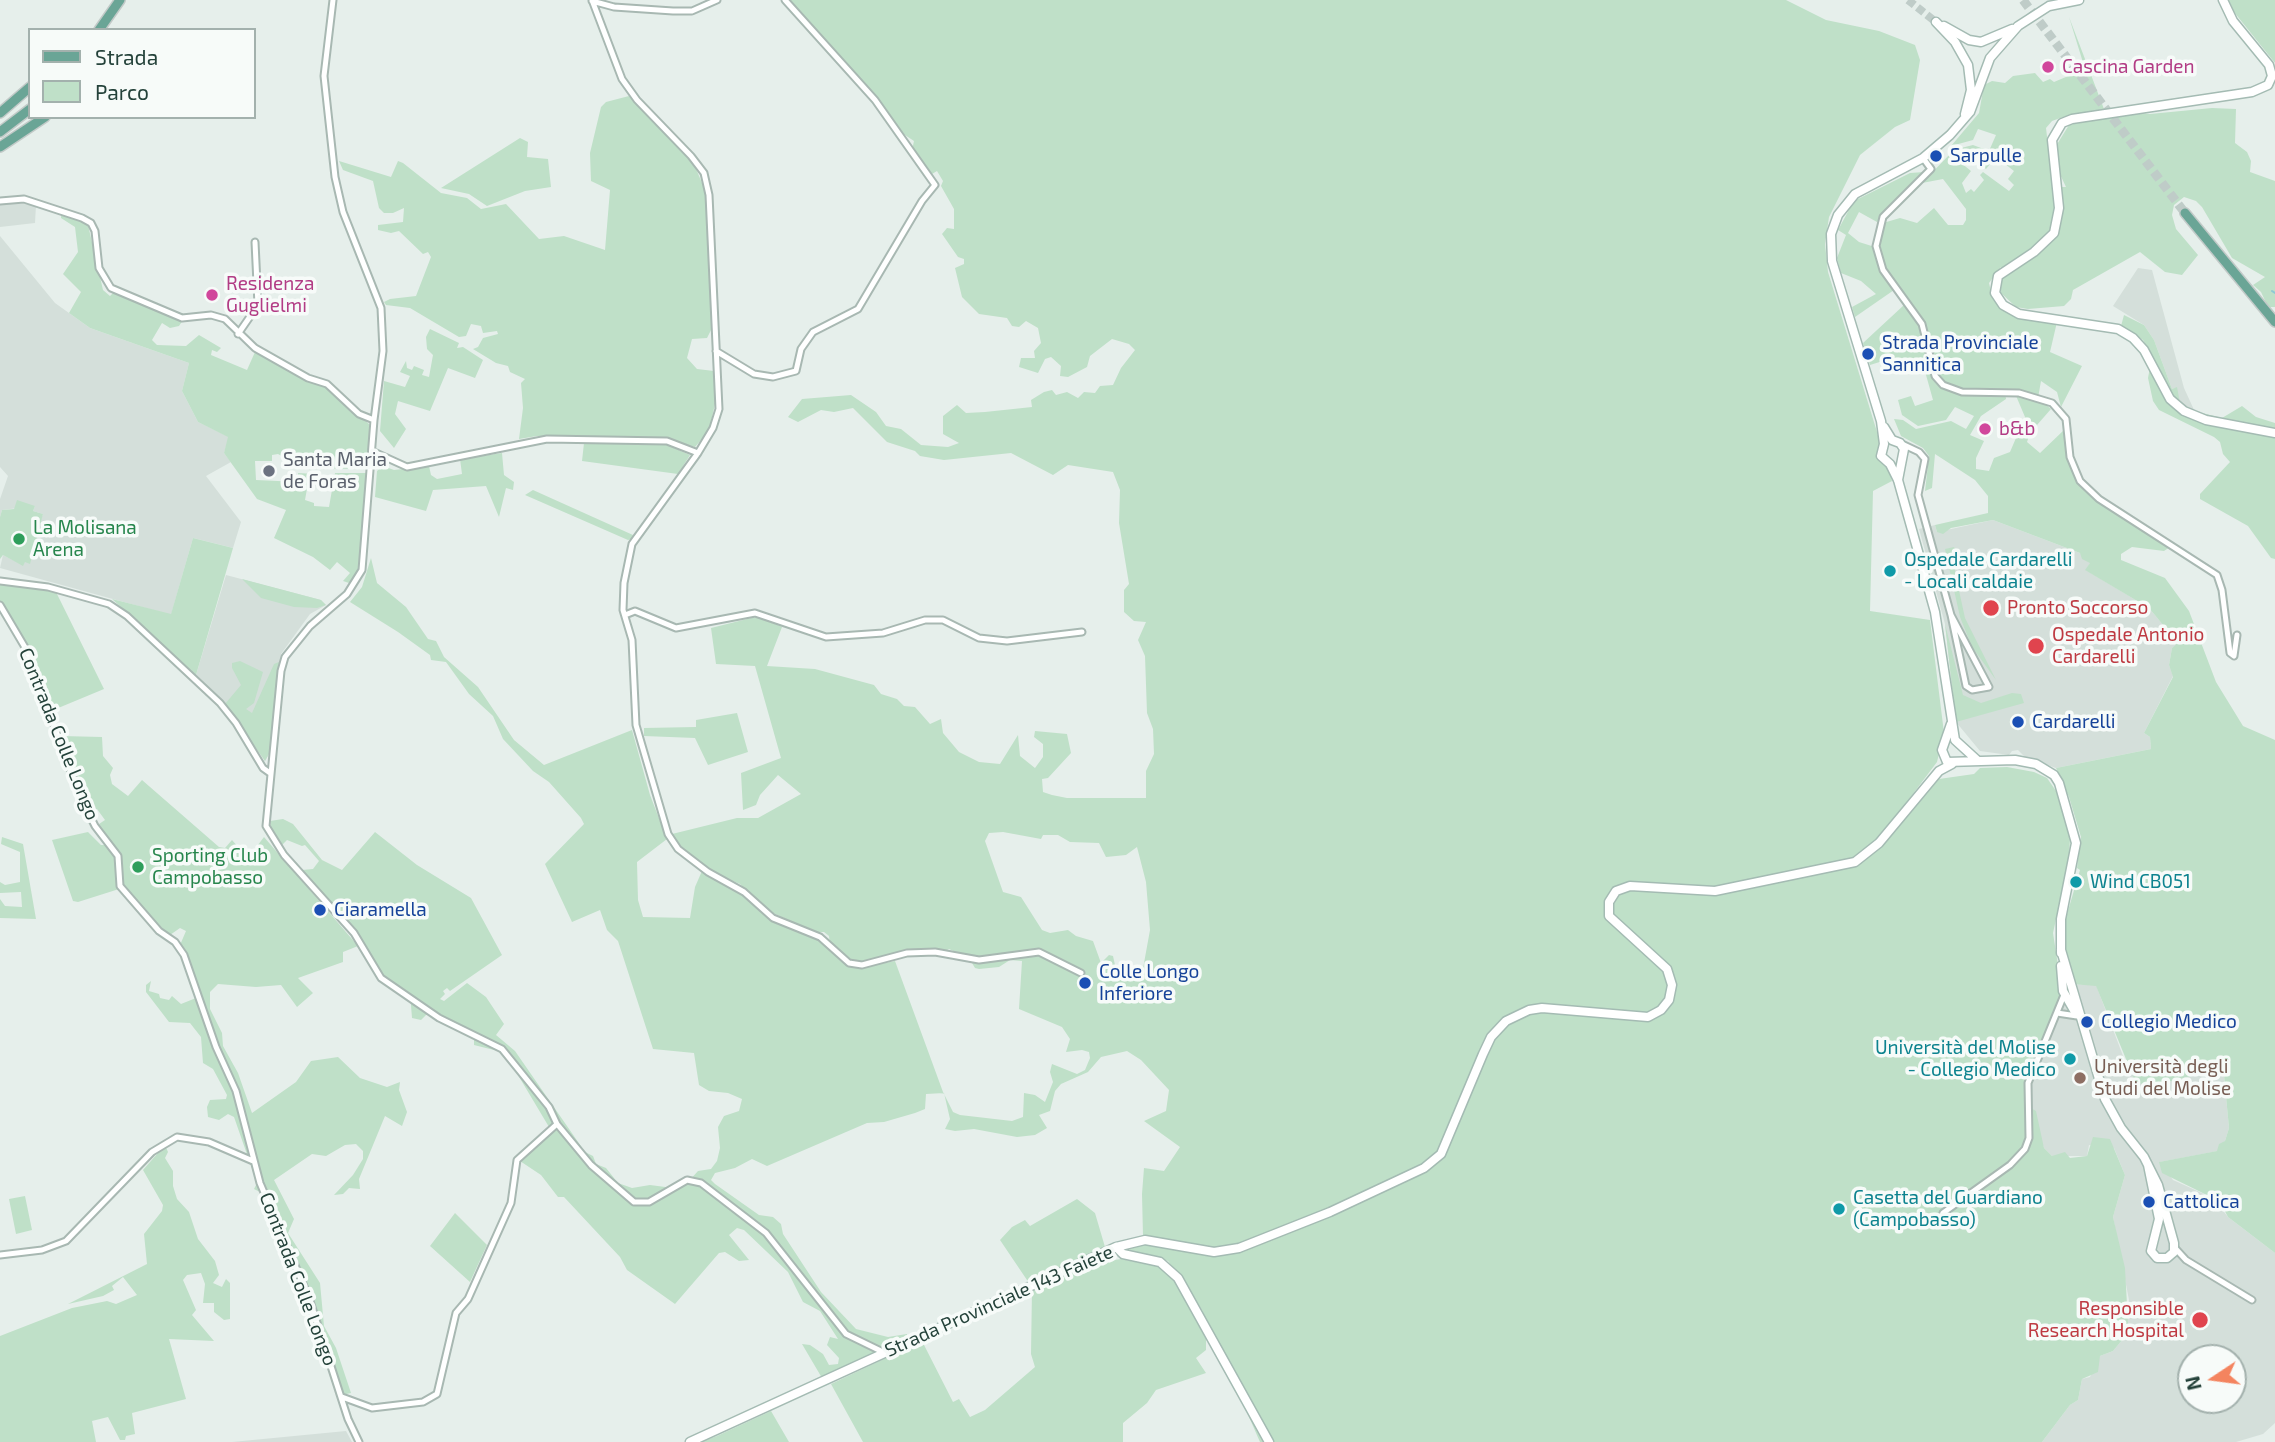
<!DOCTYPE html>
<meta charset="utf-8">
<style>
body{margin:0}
#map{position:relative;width:2275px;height:1442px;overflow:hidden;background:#e6efeb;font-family:"Exo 2",sans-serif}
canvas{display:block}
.legend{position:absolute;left:28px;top:28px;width:228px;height:91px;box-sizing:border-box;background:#f7fbf9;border:2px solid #a3b1ad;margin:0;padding:9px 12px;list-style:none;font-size:21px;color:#24423a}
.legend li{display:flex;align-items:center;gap:14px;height:35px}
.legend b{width:35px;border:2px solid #a3b1ad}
.north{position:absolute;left:2177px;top:1344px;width:70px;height:70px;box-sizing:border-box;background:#f7fbf9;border:2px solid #a3b1ad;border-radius:50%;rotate:257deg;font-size:19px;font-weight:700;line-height:28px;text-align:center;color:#24423a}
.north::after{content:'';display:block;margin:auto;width:24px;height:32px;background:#f4845f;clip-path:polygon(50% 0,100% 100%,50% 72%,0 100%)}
</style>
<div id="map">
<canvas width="2275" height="1442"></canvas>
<ul class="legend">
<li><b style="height:9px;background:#6aa596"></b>Strada</li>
<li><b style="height:19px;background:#bfe0c8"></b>Parco</li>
</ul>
<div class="north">N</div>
</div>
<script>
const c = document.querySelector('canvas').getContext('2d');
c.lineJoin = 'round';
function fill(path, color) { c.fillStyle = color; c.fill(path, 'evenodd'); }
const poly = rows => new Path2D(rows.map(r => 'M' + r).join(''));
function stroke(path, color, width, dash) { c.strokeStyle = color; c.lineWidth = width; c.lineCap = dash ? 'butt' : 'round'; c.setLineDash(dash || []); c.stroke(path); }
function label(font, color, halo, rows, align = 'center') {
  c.font = font + ' "Exo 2",sans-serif'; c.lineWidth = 7; c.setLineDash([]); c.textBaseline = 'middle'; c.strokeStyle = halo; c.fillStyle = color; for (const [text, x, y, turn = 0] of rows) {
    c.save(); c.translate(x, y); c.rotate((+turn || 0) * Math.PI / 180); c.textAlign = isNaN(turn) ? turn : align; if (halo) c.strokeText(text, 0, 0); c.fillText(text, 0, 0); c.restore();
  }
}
const built = poly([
 [11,203,36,205,35,223,0,227,0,204],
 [0,236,55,303,90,328,189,363,182,391,198,422,229,437,224,453,231,462,206,476,241,522,233,548,193,538,171,615,0,568,3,555,23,565,43,514,33,511,35,506,2,510,0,517,0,499,8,476,0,467],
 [2138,268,2152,270,2184,388,2195,412,2180,403,2176,388,2172,389,2154,340,2144,325,2113,306],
 [1993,520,2080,553,2091,562,2086,570,2149,608,2179,644,2172,648,2169,665,2173,676,2144,733,2150,737,2151,749,2056,768,2025,757,2018,750,2012,751,2009,755,1980,751,1956,722,1945,624,1919,529,1935,525,1937,532],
 [226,575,321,600,326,605,310,614,281,654,269,754,265,761,225,704,196,675],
 [2072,984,2096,985,2128,1069,2149,1087,2206,1072,2215,1071,2224,1075,2229,1128,2225,1141,2218,1151,2160,1162,2173,1180,2213,1198,2228,1217,2275,1253,2275,1423,2263,1434,2236,1442,2042,1442,2070,1405,2078,1400,2082,1379,2090,1377,2100,1356,2113,1351,2123,1339,2129,1300,2113,1217,2125,1175,2114,1148,2089,1145,2087,1156,2052,1156,2044,1148,2028,1107,2024,1105,2027,1076,2063,986],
 [2191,1358,2233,1358,2233,1400,2191,1400],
 [346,1431,352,1442,232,1442]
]);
const green = poly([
 [788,0,1786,0,1826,20,1879,31,1915,45,1920,60,1910,120,1895,127,1860,155,1829,217,1825,244,1828,272,1892,481,1873,491,1870,611,1930,620,1944,733,1937,762,1888,827,1893,834,1939,779,1974,774,1980,768,2007,767,2034,772,2047,778,2056,791,2070,837,2069,860,2053,933,2062,991,2027,1076,2024,1104,2036,1111,2044,1148,2052,1156,2065,1152,2070,1158,2087,1156,2093,1137,2110,1139,2125,1175,2113,1217,2125,1268,2128,1323,2123,1339,2113,1351,2100,1356,2098,1372,2082,1379,2078,1400,2070,1405,2042,1442,1260,1442,1202,1310,1168,1261,1130,1250,1129,1247,1135,1245,1150,1244,1172,1247,1174,1240,1143,1236,1142,1194,1144,1168,1164,1171,1180,1147,1144,1121,1166,1111,1169,1090,1141,1060,1127,1051,1101,1057,1088,1072,1061,1084,1055,1091,1050,1111,1039,1115,1047,1128,1035,1135,1017,1137,974,1129,955,1131,945,1129,950,1119,944,1093,926,1094,925,1109,915,1113,884,1122,867,1123,767,1166,752,1159,735,1168,715,1173,711,1180,715,1184,759,1215,773,1217,781,1224,783,1234,821,1292,856,1329,888,1337,907,1334,907,1338,822,1378,802,1344,810,1345,823,1354,829,1365,838,1364,839,1358,827,1345,830,1337,838,1339,820,1311,803,1302,788,1272,744,1230,737,1228,729,1235,749,1260,739,1261,725,1252,719,1253,675,1304,627,1270,620,1257,564,1197,558,1197,541,1175,520,1161,521,1156,554,1131,549,1127,512,1065,498,1051,474,1045,474,1038,461,1033,459,1026,438,1015,426,1015,421,1020,412,1018,410,993,382,975,350,924,302,870,313,869,319,861,305,845,302,846,287,840,281,846,271,830,270,821,283,819,293,824,322,860,342,870,375,832,417,865,471,898,502,955,450,991,447,988,443,991,445,994,440,999,444,1001,467,983,486,997,504,1024,496,1035,515,1051,585,1152,593,1156,596,1164,606,1168,618,1183,632,1188,650,1185,673,1188,688,1182,698,1171,711,1169,717,1161,720,1148,718,1127,724,1116,739,1111,742,1099,728,1093,709,1091,699,1085,694,1053,653,1049,618,941,607,930,600,910,572,922,545,864,584,824,581,818,549,782,533,771,503,739,493,716,469,694,446,662,431,660,430,655,398,632,350,602,362,587,371,558,377,583,406,607,428,639,436,641,444,657,478,687,514,740,544,765,632,730,650,795,667,839,637,862,638,900,643,917,690,918,695,887,702,871,743,893,768,917,817,938,849,965,859,968,895,961,943,1092,953,1112,960,1115,1012,1121,1023,1117,1024,1093,1035,1095,1045,1102,1053,1082,1050,1072,1052,1064,1077,1074,1085,1070,1090,1058,1089,1052,1082,1050,1066,1052,1070,1039,1062,1027,1019,1009,1022,961,1010,960,999,967,979,969,975,968,969,958,949,949,944,952,922,948,860,962,850,960,830,944,829,936,824,932,815,932,764,909,740,884,716,874,681,849,672,834,737,818,758,818,801,794,778,775,760,795,756,805,743,810,741,773,781,758,755,666,716,664,711,628,751,618,762,617,782,627,767,666,815,669,874,685,881,694,897,699,904,706,915,707,930,724,941,719,943,733,959,752,979,762,1000,764,1018,735,1020,756,1035,768,1043,757,1043,744,1034,737,1035,731,1067,734,1071,753,1048,778,1042,779,1043,792,1052,795,1067,798,1146,798,1146,771,1154,754,1153,729,1147,713,1145,656,1138,640,1146,622,1134,621,1124,612,1124,590,1129,584,1119,523,1120,490,1113,472,1068,465,1053,475,1011,453,944,460,920,456,915,451,887,442,853,408,834,412,821,410,798,422,788,417,802,399,851,395,876,412,886,426,901,429,921,445,948,447,959,443,943,434,943,416,957,405,966,413,985,412,1032,407,1031,400,1044,392,1052,390,1056,395,1067,392,1078,398,1084,392,1095,393,1100,386,1113,385,1121,368,1135,350,1129,344,1112,339,1090,356,1087,367,1068,377,1060,376,1061,366,1051,357,1045,359,1038,373,1019,367,1021,358,1035,358,1034,351,1041,343,1038,328,1026,321,1019,327,1012,326,1007,318,979,314,962,297,955,268,964,264,964,259,958,257,942,234,947,228,954,229,954,209,941,186,943,181,937,171,932,174,921,163,912,150,914,141,905,135],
 [1003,832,1041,839,1043,835,1058,835,1070,842,1099,843,1106,857,1126,855,1137,847,1146,882,1150,930,1142,974,1115,965,1113,956,1109,955,1101,963,1093,941,1076,936,1068,930,1050,933,1042,930,1021,897,1003,892,985,841,989,833],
 [2229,0,2275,0,2275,63,2234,12],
 [2069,17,2104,109,2063,117,2052,121,2046,128,2053,187,2066,187,2058,170,2056,146,2069,125,2132,112,2150,114,2212,108,2236,109,2235,143,2247,152,2251,161,2250,172,2275,181,2275,307,2268,307,2261,292,2253,285,2265,277,2232,258,2202,207,2196,201,2184,197,2174,205,2172,215,2176,229,2198,255,2182,275,2165,272,2140,252,2073,290,2071,299,2064,306,2028,309,2016,307,2001,293,2000,280,2005,276,2001,267,1989,283,1992,296,2002,309,2057,322,2050,352,2082,366,2061,407,2057,392,2041,381,2038,398,2051,409,2030,433,2027,442,2040,453,2064,430,2071,470,2087,493,2170,547,2164,551,2132,547,2121,554,2121,560,2165,578,2189,611,2216,682,2243,726,2275,740,2275,1253,2228,1217,2221,1204,2213,1198,2162,1173,2159,1162,2217,1151,2219,1144,2225,1141,2229,1128,2224,1075,2215,1071,2206,1072,2149,1087,2135,1081,2096,986,2072,984,2064,954,2065,921,2080,870,2077,868,2081,837,2069,797,2056,768,2151,749,2150,737,2144,733,2173,677,2169,665,2172,648,2178,643,2149,608,2085,570,2090,563,2082,559,2080,553,1993,520,1951,528,1943,534,1937,532,1935,525,1988,513,1988,496,1975,480,1935,454,1932,488,1925,491,1929,456,1923,448,1901,436,1894,419,1903,420,1916,429,1951,421,1966,429,1974,416,1955,407,1946,420,1918,426,1902,415,1898,400,1911,396,1915,406,1933,400,1921,357,1891,365,1886,360,1870,365,1863,343,1904,305,1894,290,1855,317,1852,307,1876,294,1861,281,1841,273,1837,258,1846,235,1838,230,1850,208,1858,199,1910,173,1924,172,1877,222,1859,212,1848,233,1859,242,1878,248,1883,223,1900,218,1917,223,1934,208,1948,225,1963,225,1966,220,1966,209,1943,179,1922,183,1950,154,1971,171,1962,183,1966,193,1971,189,1974,192,1984,180,1980,175,1983,172,2009,191,2014,185,2008,179,2014,171,1996,157,1986,169,1961,148,1973,145,1989,151,1996,135,1978,129,1973,140,1951,146,1979,113,1984,85,1992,81,2005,83,2013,76,2035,73,2043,82,2050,79,2054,82,2085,69],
 [2005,391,2014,391,2025,417,2010,452,1994,458,1989,471,1976,469,1976,458,1984,441,1970,435,1981,416,2006,399],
 [629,96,694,164,707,195,712,328,707,338,692,339,687,358,697,369,714,371,715,404,709,431,695,447,665,438,537,436,519,439,523,408,521,383,525,379,510,372,508,366,496,363,473,349,478,347,483,338,498,334,497,331,483,333,481,326,471,324,466,336,459,337,410,308,386,305,384,302,390,299,416,296,431,257,428,252,423,254,399,231,391,233,378,230,378,225,403,222,404,208,393,213,384,213,379,208,373,181,343,170,339,161,391,177,398,161,403,163,441,193,467,198,481,209,506,204,539,239,564,236,605,250,610,190,591,181,590,153,601,107,606,102],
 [520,138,528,142,527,157,548,159,551,187,525,191,487,206,469,194,441,188],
 [61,212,88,225,103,290,110,296,113,293,183,320,179,326,170,328,162,323,152,340,157,345,186,346,199,335,221,348,217,352,212,350,211,355,247,370,255,352,299,377,326,386,369,424,369,465,366,469,303,468,278,454,272,455,272,461,255,461,256,480,299,482,298,473,315,474,308,483,305,500,314,503,314,506,329,507,335,473,369,473,361,565,352,584,343,581,350,573,337,562,330,570,313,557,274,538,286,510,257,499,224,453,228,437,198,422,182,391,189,363,90,328,69,313,81,292,63,274,78,252,75,227,61,218],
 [2124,315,2144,325,2154,340,2172,389,2177,387,2180,403,2186,409,2222,418,2242,406,2256,417,2275,423,2275,559,2271,558,2248,526,2200,499,2200,494,2230,462,2223,454,2220,442,2214,437,2159,410,2153,401,2148,378,2152,357,2143,340,2121,326],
 [430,329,459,343,457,348,463,347,483,360,475,378,448,368,430,411,398,401,395,414,406,429,394,448,380,431,384,381,405,387,410,376,400,372,406,361,407,368,412,370,414,366,424,370,422,375,429,377,433,355,427,349,426,337],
 [584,443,665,444,690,455,678,474,582,461],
 [502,453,504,475,514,482,513,490,506,488,499,517,486,486,433,490,426,511,375,497,377,471,383,466,394,470,429,466,431,475,437,479,462,474,460,459],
 [533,490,633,535,632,539,628,540,525,495],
 [17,500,35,506,33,511,43,514,30,564,25,562,23,566,3,555,0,559,0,517,2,510,14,509],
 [193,538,233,548,196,675,112,599,171,614],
 [1954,547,1956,551,1955,572,1965,618,1996,680,1972,647,1960,617,1945,549],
 [242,579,321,600,326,605,317,608,294,607,261,598],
 [0,583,56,592,104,689,51,711,28,648,0,602],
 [1945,624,1963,695,1981,703,2012,693,2021,694,2024,703,1956,722],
 [240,661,263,672,254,703,246,709,252,713,274,664,279,662,269,754,265,761,225,704,241,685,232,668,232,663],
 [737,713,748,752,708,765,695,738,644,736,644,728,696,727,696,720],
 [61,736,102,737,103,756,113,768,110,775,112,784,128,796,142,780,219,847,225,848,232,840,248,858,264,837,358,946,343,952,343,962,298,978,313,993,297,1007,281,985,256,987,218,984,210,992,210,1009,222,1033,223,1046,238,1073,252,1113,296,1082,311,1061,338,1057,360,1078,387,1087,400,1082,399,1090,407,1112,402,1126,385,1116,359,1179,360,1189,349,1188,343,1194,334,1195,353,1175,363,1159,363,1151,356,1144,345,1145,326,1156,312,1154,274,1180,294,1219,288,1233,320,1283,324,1326,336,1348,351,1393,337,1396,305,1295,260,1192,254,1189,257,1183,234,1117,228,1114,219,1120,208,1117,207,1107,210,1100,226,1099,227,1095,213,1069,203,1063,201,1037,190,1023,169,1022,146,992,146,985,151,981,149,991,159,994,160,998,169,1000,172,996,181,1004,196,998,180,945,186,931,180,928,170,935,164,931,123,884,121,858,99,824,105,820,97,809,91,812,82,795],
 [88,832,101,845,108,845,116,861,119,889,78,902,73,901,52,840],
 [2,837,23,844,36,919,0,918,0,899,5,906,22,907,21,892,0,893,0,882,5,885,20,882,20,852,1,844],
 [165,1145,168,1152,165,1158,173,1171,173,1186,177,1199,189,1212,198,1239,215,1261,219,1275,213,1283,222,1287,226,1279,230,1283,230,1319,224,1320,214,1312,214,1303,203,1303,205,1284,201,1273,187,1275,183,1280,196,1310,192,1315,214,1341,169,1339,186,1399,132,1413,135,1434,126,1436,125,1440,120,1440,108,1417,92,1421,96,1442,0,1442,0,1336,72,1308,107,1301,116,1304,137,1295,123,1277,112,1286,114,1290,103,1296,68,1304,147,1264,144,1234,162,1211,163,1205,143,1170],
 [25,1196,32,1230,16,1234,9,1199],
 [1077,1199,1095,1213,1105,1247,1029,1283,1000,1240,1012,1227,1025,1220,1030,1226],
 [455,1213,487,1245,470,1282,430,1246],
 [1121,1259,1160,1267,1176,1280,1206,1339,1206,1350,1196,1358,1206,1373,1156,1390,1147,1403,1123,1423,1123,1442,863,1442,831,1384,922,1341,953,1402,959,1399,970,1417,985,1410,1035,1367,1031,1354,1032,1289,1083,1265],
 [771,1411,789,1442,701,1442,717,1436]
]);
const stream = poly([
 [2272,291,2275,293]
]);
const secondaryTunnel = poly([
 [1908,0,1936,22]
]);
const primaryTunnel = poly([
 [2023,0,2185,213]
]);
const street = poly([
 [333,0,324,76,335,177,343,212,381,308,383,351,374,420,362,570,347,594,310,626,285,657,281,671,266,826,284,855,354,933,381,978,439,1018,502,1049,549,1107,557,1124,517,1160,511,1203,468,1299,456,1313,437,1394,423,1402,372,1408,342,1397],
 [592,0,622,79,637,100,691,156,704,173,709,195,719,409,713,428,698,453,632,544,624,583,623,610,632,640,636,725,668,834,678,849,708,872,744,892,773,918,820,937,849,963,862,965,907,953,935,952,979,960,1039,952,1081,973],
 [592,1,614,7,673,11,692,11,717,0],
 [1923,158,1931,169,1883,217,1876,246,1883,270,1922,324,1935,376,1943,385,1962,392,2019,393,2052,403,2066,419,2070,457,2080,481,2099,499,2217,575,2222,590,2230,653,2234,656,2237,635],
 [0,201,24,199,82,218,91,223,95,231,99,268,111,288,182,318,211,315,225,319,255,348,308,378,327,384,359,414,374,420],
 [238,334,258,305,255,242],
 [716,351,754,374,773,377,796,371,801,349,813,332,858,309,922,201,935,185,875,100,785,0],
 [1902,444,1919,452,1925,459,1918,495,1951,615,1966,686,1972,690,1989,687,1951,615],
 [374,452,407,467,547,439,667,441,698,453],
 [0,581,48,587,109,604,127,616,220,703,236,723,263,768,270,773],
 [0,605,26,649,80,796,95,826,118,856,120,886,159,931,175,942,184,955,216,1047,236,1091,260,1183,309,1298,348,1419,359,1442],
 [625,615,635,611,676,628,755,613,826,637,883,633,925,620,943,620,979,638,1007,641,1082,632],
 [2057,1013,2077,1016],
 [557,1124,591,1165,634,1202,649,1202,687,1180,701,1183,766,1233,846,1334,885,1353],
 [1943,1213,2010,1165,2025,1149,2029,1138,2028,1083,2064,995],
 [2175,1248,2186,1260,2252,1300],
 [0,1255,42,1250,66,1241,152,1152,177,1137,209,1142,253,1161]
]);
const secondary = poly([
 [2223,0,2233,21,2269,65,2272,76,2268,85,2252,92,2072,119,2062,123,2052,140,2059,208,2054,233,2034,252,1998,276,1995,293,2003,305,2019,314,2118,329,2133,338,2144,350,2170,399,2184,411,2206,420,2275,433],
 [1936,22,1955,42,1968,65,1971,90,1965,114],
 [1944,26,1969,40,1981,42,2012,29],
 [1884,427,1892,440,1900,443,1904,449,1898,480],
 [1951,724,1942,750,1947,762,2015,760,2036,764,2054,775,2059,783,2076,843,2061,919,2061,953],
 [1978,761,1955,740,1935,612,1898,480,1890,464,1881,456,1884,444,1881,421,1832,261,1831,234,1838,215,1855,194,1923,158,1950,135,1970,112,1990,58,2018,26,2049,6,2079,0],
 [2061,950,2105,1099,2121,1128,2144,1157,2158,1185,2174,1243,2174,1252,2167,1258,2157,1258,2151,1251,2159,1219,2148,1165],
 [2061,966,2063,991,2075,1012],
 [1116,1247,1123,1254,1160,1262,1178,1278,1269,1442],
 [690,1442,1116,1247,1145,1240,1214,1252,1239,1248,1330,1212,1424,1168,1441,1154,1483,1054,1491,1037,1506,1021,1529,1010,1542,1008,1648,1017,1661,1010,1669,1000,1672,985,1667,969,1609,916,1609,902,1616,891,1630,886,1715,891,1855,862,1879,843,1939,771,1952,764]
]);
const primary = poly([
 [99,30,120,0],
 [0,113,30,87],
 [0,132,30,109],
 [0,147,45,117],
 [2185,213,2275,322]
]);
const markers = [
 [2048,67,7,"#d1479c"],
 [1936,156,7,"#1a4fb4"],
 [212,295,7,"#d1479c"],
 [1868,354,7,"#1a4fb4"],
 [1985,429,7,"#d1479c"],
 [269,471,7,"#6b7280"],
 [19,539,7,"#2e9e5b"],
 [1890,571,7,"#0f9aa8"],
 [1991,608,9,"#e0444e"],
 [2036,646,9,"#e0444e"],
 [2018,722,7,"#1a4fb4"],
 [138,867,7,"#2e9e5b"],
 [2076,882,7,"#0f9aa8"],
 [320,910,7,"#1a4fb4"],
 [1085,983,7,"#1a4fb4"],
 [2087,1022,7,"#1a4fb4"],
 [2070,1059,7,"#0f9aa8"],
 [2080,1078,7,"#8d6e63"],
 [2149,1202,7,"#1a4fb4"],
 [1839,1209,7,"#0f9aa8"],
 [2200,1320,9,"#e0444e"]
];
const hotelNames = [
 ["Cascina Garden",2062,67],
 ["Residenza",226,284],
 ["Guglielmi",226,306],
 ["b&b",1999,429]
];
const transitNames = [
 ["Sarpulle",1950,156],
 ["Strada Provinciale",1882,343],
 ["Sannitica",1882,365],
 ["Cardarelli",2032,722],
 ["Ciaramella",334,910],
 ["Colle Longo",1099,972],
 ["Inferiore",1099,994],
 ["Collegio Medico",2101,1022],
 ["Cattolica",2163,1202]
];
const worshipNames = [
 ["Santa Maria",283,460],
 ["de Foras",283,482]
];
const leisureNames = [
 ["La Molisana",33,528],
 ["Arena",33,550],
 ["Sporting Club",152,856],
 ["Campobasso",152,878]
];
const cultureNames = [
 ["Ospedale Cardarelli",1904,560],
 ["- Locali caldaie",1904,582],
 ["Wind CB051",2090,882],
 ["Università del Molise",2056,1048,"right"],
 ["- Collegio Medico",2056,1070,"right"],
 ["Casetta del Guardiano",1853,1198],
 ["(Campobasso)",1853,1220]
];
const healthNames = [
 ["Pronto Soccorso",2007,608],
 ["Ospedale Antonio",2052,635],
 ["Cardarelli",2052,657],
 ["Responsible",2184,1309,"right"],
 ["Research Hospital",2184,1331,"right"]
];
const streetNames = [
 ["Contrada Colle Longo",59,734,68],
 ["Contrada Colle Longo",298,1279,69],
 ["Strada Provinciale 143 Faiete",999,1301,-24]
];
const educationNames = [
 ["Università degli",2094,1067],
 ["Studi del Molise",2094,1089]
];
fill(built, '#d4dfda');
fill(green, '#bfe0c8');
stroke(stream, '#8ec9d4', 2);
stroke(secondaryTunnel, '#bfccc8', 8, [8, 4]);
stroke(primaryTunnel, '#bfccc8', 9, [9, 4.5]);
stroke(street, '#a8b8b2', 9);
stroke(secondary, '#a4bbb3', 11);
stroke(primary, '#c2cac8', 12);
stroke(street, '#fff', 5);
stroke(secondary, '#fff', 8);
stroke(primary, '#6aa596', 9);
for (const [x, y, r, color] of markers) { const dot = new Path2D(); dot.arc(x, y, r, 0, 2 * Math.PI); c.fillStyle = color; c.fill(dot); stroke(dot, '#f7fbf9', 2.5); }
label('19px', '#b23c85', '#f7fbf9', hotelNames, 'left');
label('19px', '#164399', '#f7fbf9', transitNames, 'left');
label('19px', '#5b616d', '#f7fbf9', worshipNames, 'left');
label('19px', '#27864d', '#f7fbf9', leisureNames, 'left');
label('19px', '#0d838f', '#f7fbf9', cultureNames, 'left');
label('19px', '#be3a42', '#f7fbf9', healthNames, 'left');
label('19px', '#24423a', '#f7fbf9', streetNames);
label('19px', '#785e54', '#f7fbf9', educationNames, 'left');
</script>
